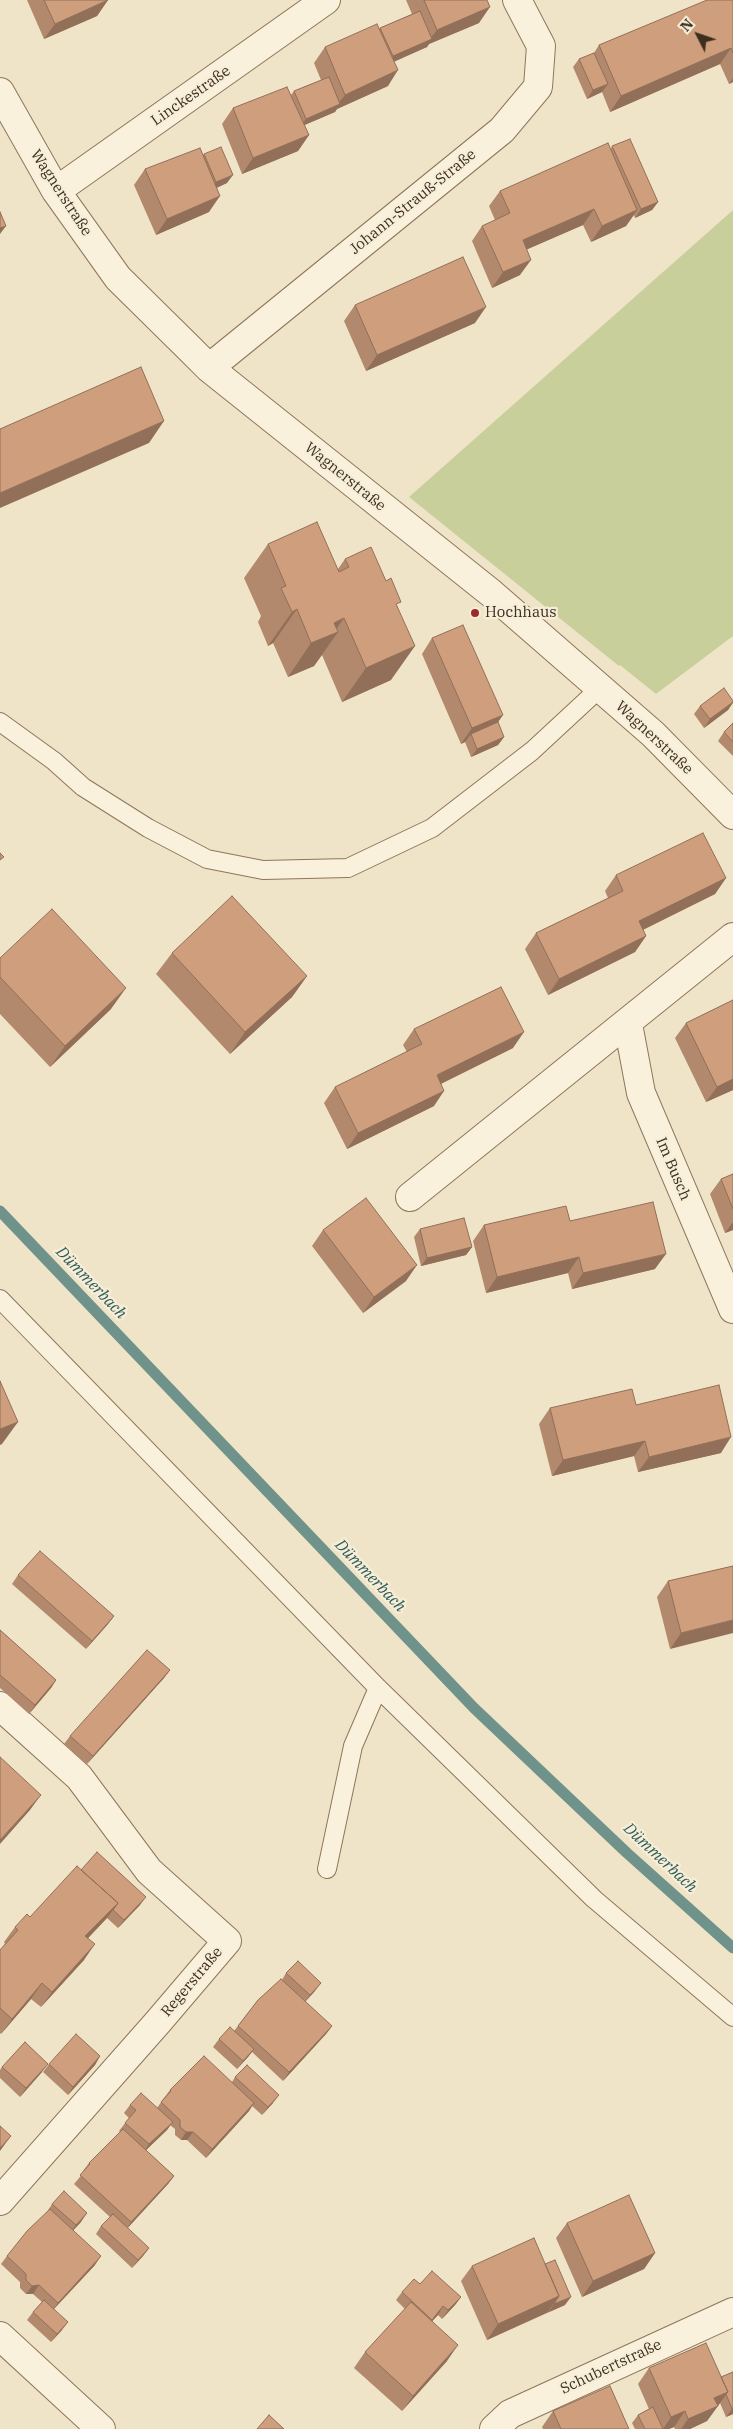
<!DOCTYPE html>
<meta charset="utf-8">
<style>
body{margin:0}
#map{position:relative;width:733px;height:2429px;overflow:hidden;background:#f0e4c8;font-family:"IBM Plex Serif",serif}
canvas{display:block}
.north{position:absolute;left:673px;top:10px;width:50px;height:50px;-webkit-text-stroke:4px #f7eed8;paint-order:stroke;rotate:311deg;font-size:14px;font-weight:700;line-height:20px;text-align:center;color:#3d2e20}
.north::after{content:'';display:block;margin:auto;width:18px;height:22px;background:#3d2e20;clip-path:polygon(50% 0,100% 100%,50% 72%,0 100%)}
</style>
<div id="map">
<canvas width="733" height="2429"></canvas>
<div class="north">N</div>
</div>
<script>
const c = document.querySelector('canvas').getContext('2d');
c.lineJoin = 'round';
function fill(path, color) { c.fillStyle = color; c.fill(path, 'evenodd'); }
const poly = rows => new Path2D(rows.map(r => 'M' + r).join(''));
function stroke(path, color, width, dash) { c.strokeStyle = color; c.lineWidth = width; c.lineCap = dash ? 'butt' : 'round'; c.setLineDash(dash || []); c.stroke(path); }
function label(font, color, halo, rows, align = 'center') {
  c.font = font + ' "IBM Plex Serif",serif'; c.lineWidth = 4.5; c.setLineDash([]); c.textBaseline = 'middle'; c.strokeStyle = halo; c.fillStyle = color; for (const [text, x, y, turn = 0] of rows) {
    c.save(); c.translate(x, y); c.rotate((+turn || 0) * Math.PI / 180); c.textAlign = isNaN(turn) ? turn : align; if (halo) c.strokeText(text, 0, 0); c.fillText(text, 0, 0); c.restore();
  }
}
const green = poly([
 [733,210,733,636,656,694,620,665,619,666,409,497]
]);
const stream = poly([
 [0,1211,474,1708,627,1853,733,1948]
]);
const lane = poly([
 [0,722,54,761,83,787,148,828,207,859,263,870,348,868,432,828,532,751,600,688],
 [0,1299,378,1688,594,1899,733,2017],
 [327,1869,353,1746,378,1688]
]);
const street = poly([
 [0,92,56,191,118,278,190,349,209,368,491,593,653,734,733,815],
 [56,191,326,0],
 [209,368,502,130,538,87,541,46,517,0],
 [628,1024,641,1093,733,1309],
 [410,1197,733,937],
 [0,1706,79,1777,149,1871,227,1941,158,2022,0,2201],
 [0,2336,101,2429],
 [494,2429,510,2414,733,2312]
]);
const wall = poly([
 [27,0,108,0,97,16,44,39],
 [406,0,487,0,479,23,429,44,427,47,394,61,388,86,337,109,335,112,304,125,309,135,298,151,242,174,222,124,233,108,291,95,294,91,321,80,314,63,325,47,379,29,380,28,412,14],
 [733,0,733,82,729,84,720,64,610,112,602,92,587,99,573,67,579,59,594,53,599,45],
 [612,146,658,202,652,210,635,218,634,215,626,226,591,242,583,225,527,249,520,275,492,288,472,241,482,226,495,220,489,206,500,191,611,149],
 [204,154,227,183,217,188,209,212,156,235,134,185,145,169,203,155],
 [355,305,475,323,366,371,344,321],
 [268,544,338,569,345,559,398,607,391,680,342,702,322,655,314,666,288,677,273,643,268,646,258,622,261,616,244,578],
 [432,638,498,722,504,737,498,745,471,757,465,742,461,744,422,654],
 [733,701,733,703,728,710,704,728,694,714,700,706],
 [733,723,733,756,718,741,724,732],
 [616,875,726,878,715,894,643,930,646,936,635,952,548,995,525,949,536,933,608,898,605,891],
 [172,953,307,976,292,997,230,1054,156,974],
 [0,958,111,1009,50,1067,0,1014],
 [733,1000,733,1090,706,1102,675,1038,686,1023],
 [414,1029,513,1048,441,1084,434,1106,347,1149,324,1103,335,1087,407,1052,403,1045],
 [733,1174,733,1230,725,1233,710,1194,721,1179],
 [570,1221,655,1269,572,1289,568,1273,486,1293,473,1241,484,1225],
 [420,1229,472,1247,466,1255,421,1266,414,1237],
 [323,1230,406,1281,363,1313,312,1246],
 [636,1405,721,1453,638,1472,634,1456,552,1476,539,1424,550,1408],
 [733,1566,670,1649,657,1597,668,1581],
 [18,1575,114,1616,108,1624,86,1649,12,1584],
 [0,1630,56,1680,51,1688,29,1714,0,1688],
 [170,1670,164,1678,87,1764,64,1744,70,1736],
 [81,1870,140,1905,118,1928,107,1918,88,1938,84,1960,41,2007,31,1999,1,2034,0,2033,0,1950,5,1944,4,1942,15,1927,30,1917],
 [286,1973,315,1991,305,2002,332,2026,326,2034,283,2081,252,2052,248,2057,237,2069,213,2047,219,2039,234,2031,258,2000,282,1980],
 [100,2056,95,2065,68,2095,43,2072,49,2064],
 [2,2067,42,2072,20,2097,0,2078,0,2070],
 [235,2077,273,2103,262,2115,252,2106,249,2111,206,2158,187,2140,181,2140,175,2135,175,2129,170,2125,167,2130,146,2150,174,2176,168,2184,127,2228,149,2248,143,2256,132,2268,96,2234,101,2226,110,2217,74,2184,84,2172,83,2171,89,2163,120,2132,119,2131,129,2118,124,2113,130,2105,157,2108,164,2098,170,2090,232,2082],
 [52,2204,81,2222,73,2231,95,2265,54,2309,62,2330,51,2342,27,2320,33,2312,42,2302,33,2294,26,2294,20,2288,20,2282,1,2264,7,2256,47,2212],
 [567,2223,655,2253,644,2269,582,2297,556,2238],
 [545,2264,565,2305,487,2340,461,2281,472,2266],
 [420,2284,461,2297,455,2305,442,2319,438,2315,432,2321,447,2361,402,2411,354,2368,365,2352,405,2309,396,2300,402,2292],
 [649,2368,721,2377,733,2372,733,2414,726,2417,720,2403,707,2421,690,2429,675,2429,674,2427,669,2429,635,2429,632,2423,638,2415,649,2409,638,2384],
 [553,2411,629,2429,543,2429,542,2427]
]);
const shadedWall = poly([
 [108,0,97,16,44,39,55,24],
 [490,7,479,23,429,44,427,47,387,65,393,56,429,40,437,30],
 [731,48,720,64,610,112,621,96],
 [398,70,388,86,337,109,335,112,300,127,306,119,337,105,345,95],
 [733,78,733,82,729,84],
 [608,84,602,92,587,99,593,90],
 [309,135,298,151,242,174,253,158],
 [233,175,227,183,210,190,216,182],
 [220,196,209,212,156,235,167,219],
 [658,202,652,210,635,218,641,209],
 [594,209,583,225,512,256,523,240],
 [637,210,626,226,591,242,602,226],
 [6,226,0,234,0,228],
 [531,260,520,275,492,288,503,272],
 [486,307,475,323,366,371,377,355],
 [164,421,149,443,0,508,0,493],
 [297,609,273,643,268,646,292,612],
 [344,618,333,634,338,632,314,666,288,677,311,643,334,623],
 [415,646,391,680,342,702,366,668],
 [733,702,728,710,704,728,710,719],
 [503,715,492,731,471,734,465,742,461,744,472,728],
 [504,737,498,745,471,757,477,749],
 [726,878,715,894,628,937,639,921],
 [646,936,635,952,548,995,559,979],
 [307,976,292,997,230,1054,245,1032],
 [126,988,111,1009,50,1067,65,1046],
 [524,1032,513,1048,426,1091,437,1075],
 [733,1079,733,1090,706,1102,717,1087],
 [444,1091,434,1106,347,1149,358,1133],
 [733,1222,733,1230,725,1233],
 [472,1247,466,1255,421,1266,427,1258],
 [666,1254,655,1269,572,1289,583,1273],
 [579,1257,568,1273,486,1293,497,1277],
 [417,1265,406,1281,363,1313,374,1297],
 [18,1422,2,1444,0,1445,0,1429],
 [731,1437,721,1453,638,1472,649,1457],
 [645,1441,634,1456,552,1476,563,1460],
 [114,1616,108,1624,86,1649,92,1641],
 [733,1620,733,1633,670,1649,681,1633],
 [170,1670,164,1678,87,1764,93,1756],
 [56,1680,51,1688,29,1714,35,1705],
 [41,1795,30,1810,0,1844,0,1840],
 [146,1897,140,1905,118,1928,124,1920],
 [118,1903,107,1918,75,1952,85,1936],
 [95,1944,84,1960,41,2007,52,1992],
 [42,1983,31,1999,1,2034,12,2019],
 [321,1983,315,1991,304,2003,310,1995],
 [332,2026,326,2034,283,2081,289,2072],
 [254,2049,248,2057,237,2069,243,2061],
 [100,2056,95,2065,68,2095,73,2087],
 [48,2064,42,2072,20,2097,26,2088],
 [279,2095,273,2103,262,2115,268,2107],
 [254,2103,249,2111,206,2158,212,2149],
 [173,2122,167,2130,143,2153,149,2144],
 [186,2132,193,2132,187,2140,181,2140],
 [11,2136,0,2151,0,2148],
 [174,2176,168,2184,125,2231,131,2222],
 [87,2213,81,2222,70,2233,76,2225],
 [149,2248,143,2256,132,2268,138,2260],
 [655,2253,644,2269,582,2297,593,2281],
 [101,2256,95,2265,52,2311,58,2303],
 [39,2285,33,2294,26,2294,32,2286],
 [559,2296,548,2312,487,2340,498,2324],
 [461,2297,455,2305,442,2319,448,2310],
 [571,2297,565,2305,549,2312,554,2304],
 [443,2306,438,2315,426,2328,432,2320],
 [68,2322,62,2330,51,2342,57,2334],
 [458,2345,447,2361,402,2411,413,2396],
 [728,2392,707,2421,690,2429,681,2429,688,2419,714,2398],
 [733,2408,733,2414,726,2417,732,2409],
 [685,2411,674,2427,669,2429,663,2429,671,2417]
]);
const building = poly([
 [44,0,108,0,55,24,44,0],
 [424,0,487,0,490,7,437,30,424,0],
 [707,0,733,0,733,53,731,48,621,96,599,45,707,0],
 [420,11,432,39,393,56,380,28,420,11],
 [377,24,398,70,345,95,325,47,377,24],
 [594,53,608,84,593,90,579,59,594,53],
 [329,77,340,104,306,119,294,91,329,77],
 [287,87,309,135,253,158,233,108,287,87],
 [630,139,658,202,641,209,612,146,630,139],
 [608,143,637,210,602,226,594,209,523,240,531,260,503,272,482,226,510,213,500,191,608,143],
 [221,147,233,175,216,182,204,154,221,147],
 [200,148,220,196,167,219,145,169,200,148],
 [0,212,6,226,0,228,0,212],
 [463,257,486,307,377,355,355,305,463,257],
 [141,367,164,421,0,493,0,429,141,367],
 [317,522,339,572,349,567,345,559,371,547,386,581,391,578,401,602,396,604,415,646,366,668,344,618,334,623,338,632,311,643,297,609,292,612,281,588,286,586,268,544,317,522],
 [463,625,503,715,472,728,432,638,463,625],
 [724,688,733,701,733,702,710,719,700,706,724,688],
 [498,722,504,737,477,749,471,734,498,722],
 [733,723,733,742,724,732,733,723],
 [703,833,726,878,639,921,646,936,559,979,536,933,623,891,616,875,703,833],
 [0,853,4,857,0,860,0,853],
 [232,896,307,976,245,1032,172,953,232,896],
 [52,909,126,988,65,1046,0,977,0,958,52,909],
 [501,987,524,1032,437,1075,444,1091,358,1133,335,1087,422,1044,414,1029,501,987],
 [733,1000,733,1079,717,1087,686,1023,733,1000],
 [733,1174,733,1209,721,1179,733,1174],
 [366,1198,417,1265,374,1297,323,1230,366,1198],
 [653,1202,666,1254,583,1273,579,1257,497,1277,484,1225,566,1206,570,1221,653,1202],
 [464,1218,472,1247,427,1258,420,1229,464,1218],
 [0,1381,18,1422,0,1429,0,1381],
 [719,1385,731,1437,649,1457,645,1441,563,1460,550,1408,632,1389,636,1405,719,1385],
 [40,1551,114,1616,92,1641,18,1575,40,1551],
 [733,1566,733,1620,681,1633,668,1581,733,1566],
 [0,1630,56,1680,35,1705,0,1675,0,1630],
 [147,1650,170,1670,93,1756,70,1736,147,1650],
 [0,1757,41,1795,0,1840,0,1757],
 [97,1852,146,1897,124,1920,113,1910,118,1903,81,1870,97,1852],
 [77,1866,118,1903,85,1936,95,1944,52,1992,42,1983,12,2019,0,2008,0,1950,18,1930,15,1927,27,1914,30,1917,77,1866],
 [298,1961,321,1983,310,1995,286,1973,298,1961],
 [281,1979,332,2026,289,2072,238,2026,258,2000,281,1979],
 [230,2027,254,2049,243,2061,219,2039,230,2027],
 [76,2034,100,2056,73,2087,49,2064,76,2034],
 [25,2042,48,2064,26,2088,2,2067,25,2042],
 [204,2056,254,2103,212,2149,193,2132,186,2132,180,2127,180,2120,161,2102,171,2091,170,2090,204,2056],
 [247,2065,279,2095,268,2107,235,2077,247,2065],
 [141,2093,173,2122,149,2144,125,2123,136,2110,130,2105,141,2093],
 [0,2126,11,2136,0,2148,0,2126],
 [123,2129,174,2176,131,2222,80,2175,90,2164,89,2163,123,2129],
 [64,2191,87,2213,76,2225,52,2204,64,2191],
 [629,2195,655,2253,593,2281,567,2223,629,2195],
 [50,2209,101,2256,58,2303,39,2285,32,2286,26,2280,26,2274,7,2256,27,2231,50,2209],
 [113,2214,149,2248,138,2260,101,2226,113,2214],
 [534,2238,559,2296,498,2324,472,2266,534,2238],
 [555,2260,571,2297,554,2304,559,2296,545,2264,555,2260],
 [432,2271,461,2297,448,2310,443,2306,432,2320,402,2292,414,2279,420,2284,432,2271],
 [44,2300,68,2322,57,2334,33,2312,44,2300],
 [411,2302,458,2345,413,2396,365,2352,411,2302],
 [706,2343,728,2392,714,2398,718,2406,688,2419,685,2411,671,2417,649,2368,706,2343],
 [733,2372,733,2408,732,2409,726,2394,728,2392,721,2377,733,2372],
 [610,2386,629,2429,561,2429,553,2411,610,2386],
 [653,2407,663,2429,645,2429,638,2415,653,2407],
 [269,2415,284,2429,257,2429,269,2415]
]);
const markers = [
 [475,613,5,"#9e2a2b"]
];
const streetNames = [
 ["Linckestraße",191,96,-35],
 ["Wagnerstraße",61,193,57],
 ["Johann-Strauß-Straße",413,202,-39],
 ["Wagnerstraße",345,477,39],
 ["Wagnerstraße",654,738,43],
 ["Im Busch",673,1169,67],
 ["Regerstraße",192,1982,-50],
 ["Schubertstraße",611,2367,-25]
];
const poiNames = [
 ["Hochhaus",485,613]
];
const waterNames = [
 ["Dümmerbach",91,1283,46],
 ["Dümmerbach",370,1576,46],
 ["Dümmerbach",660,1858,43]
];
fill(green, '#c9cf9b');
stroke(stream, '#6f938a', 11);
stroke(lane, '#8d765c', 20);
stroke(street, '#8d765c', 30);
stroke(lane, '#faf1dc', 18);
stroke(street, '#faf1dc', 28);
fill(wall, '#b2896c');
fill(shadedWall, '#916f58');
fill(building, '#cf9f7d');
stroke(building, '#916f58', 1);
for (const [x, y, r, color] of markers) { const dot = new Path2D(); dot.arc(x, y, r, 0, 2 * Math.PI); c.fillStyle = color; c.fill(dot); stroke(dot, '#f7eed8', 2); }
label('15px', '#3d2e20', '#f7eed8', streetNames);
label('15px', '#3d2e20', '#f7eed8', poiNames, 'left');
label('italic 16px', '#2f5d5a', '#f7eed8', waterNames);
</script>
